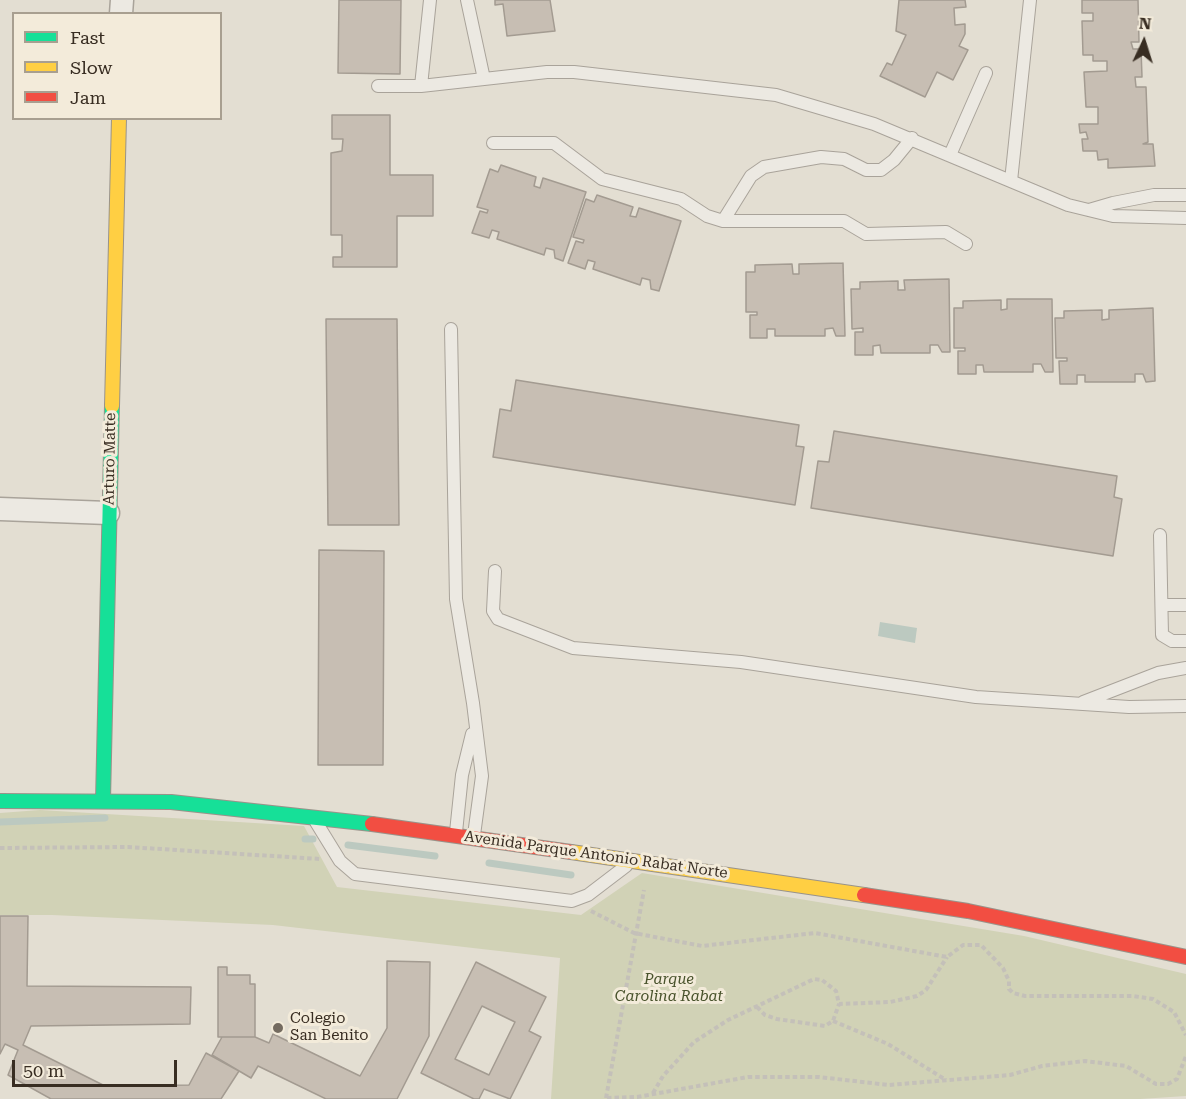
<!DOCTYPE html>
<style>
body{margin:0}
#map{position:relative;width:1186px;height:1099px;overflow:hidden;background:#e3ded2;font-family:"Roboto Serif",serif}
canvas{display:block}
.legend{position:absolute;left:12px;top:12px;width:210px;height:108px;box-sizing:border-box;background:#f3ebda;border:2px solid #a89f90;margin:0;padding:8px 10px;list-style:none;font-size:18px;color:#382d22}
.legend li{display:flex;align-items:center;gap:12px;height:30px}
.legend b{width:30px;border:2px solid #a89f90}
.north{position:absolute;left:1114px;top:12px;width:60px;height:60px;-webkit-text-stroke:4px #f3ebda;paint-order:stroke;rotate:4deg;font-size:16px;font-weight:700;line-height:24px;text-align:center;color:#382d22}
.north::after{content:'';display:block;margin:auto;width:21px;height:27px;background:#382d22;clip-path:polygon(50% 0,100% 100%,50% 72%,0 100%)}
.scale{position:absolute;left:12px;top:1060px;width:165px;height:27px;box-sizing:border-box;border:3px solid #382d22;border-top:0;padding-left:8px;font-size:18px;line-height:21px;white-space:nowrap;color:#382d22;-webkit-text-stroke:4px #f3ebda;paint-order:stroke}
</style>
<div id="map">
<canvas width="1186" height="1099"></canvas>
<ul class="legend">
<li><b style="height:8px;background:#16e098"></b>Fast</li>
<li><b style="height:8px;background:#ffcf43"></b>Slow</li>
<li><b style="height:8px;background:#f24e42"></b>Jam</li>
</ul>
<div class="north">N</div>
<div class="scale">50 m</div>
</div>
<script>
const c = document.querySelector('canvas').getContext('2d');
c.lineJoin = 'round';
function fill(path, color) { c.fillStyle = color; c.fill(path, 'evenodd'); }
const poly = rows => new Path2D(rows.map(r => 'M' + r).join(''));
function stroke(path, color, width, dash) { c.strokeStyle = color; c.lineWidth = width; c.lineCap = dash ? 'butt' : 'round'; c.setLineDash(dash || []); c.stroke(path); }
function label(font, color, halo, rows, align = 'center') {
  c.font = font + ' "Roboto Serif",serif'; c.lineWidth = 6; c.setLineDash([]); c.textBaseline = 'middle'; c.strokeStyle = halo; c.fillStyle = color; for (const [text, x, y, turn = 0] of rows) {
    c.save(); c.translate(x, y); c.rotate((+turn || 0) * Math.PI / 180); c.textAlign = isNaN(turn) ? turn : align; if (halo) c.strokeText(text, 0, 0); c.fillText(text, 0, 0); c.restore();
  }
}
const green = poly([
 [40,810,304,826,337,887,581,915,642,873,1024,936,1186,974,1186,1096,1140,1099,551,1099,560,958,273,925,52,915,0,915,0,813]
]);
const water = poly([
 [880,622,917,628,915,643,878,636]
]);
const stream = poly([
 [0,822,105,818],
 [305,839,313,839],
 [348,845,435,856],
 [489,863,571,875]
]);
const building = poly([
 [339,0,401,0,400,74,338,73,339,0],
 [495,0,550,0,555,31,507,36,503,4,495,5,495,0],
 [899,0,965,0,966,7,954,8,955,25,965,24,965,34,959,46,968,50,953,80,937,72,925,97,880,76,887,63,892,65,906,35,896,31,899,0],
 [1082,0,1138,0,1139,42,1131,42,1133,49,1141,49,1142,77,1135,77,1136,87,1146,87,1148,142,1143,144,1153,144,1155,166,1108,168,1108,159,1098,160,1097,151,1083,151,1082,139,1088,139,1086,132,1080,133,1079,124,1098,124,1098,107,1086,107,1084,72,1107,71,1107,61,1093,61,1093,55,1083,55,1082,21,1093,21,1093,13,1082,13,1082,0],
 [332,115,390,115,390,175,433,175,433,216,397,216,397,267,333,267,333,257,342,257,342,235,331,235,331,153,342,151,343,139,332,139,332,115],
 [501,165,536,177,534,186,540,188,543,178,586,192,563,261,555,258,554,250,546,248,544,255,497,239,499,232,492,230,489,238,472,233,480,211,487,213,488,210,477,207,490,169,498,172,501,165],
 [597,195,633,207,630,216,636,217,639,208,681,221,659,291,651,289,650,280,642,278,640,285,593,269,595,262,588,260,585,269,568,263,576,241,583,243,584,240,573,237,586,199,594,202,597,195],
 [843,263,845,336,836,336,833,328,825,329,825,336,775,336,775,329,767,329,767,338,750,338,750,315,757,315,757,312,746,312,746,272,755,272,755,265,792,264,793,274,799,274,799,264,843,263],
 [949,279,950,352,942,352,938,345,930,345,930,353,881,353,880,345,873,346,873,355,855,355,855,332,863,332,863,328,852,329,851,289,860,289,860,282,898,281,898,290,905,290,904,280,949,279],
 [1007,299,1052,299,1053,372,1045,372,1041,364,1033,364,1033,372,984,372,983,365,976,365,976,374,958,374,958,351,965,351,965,348,954,348,954,308,963,308,963,301,1001,300,1001,310,1007,309,1007,299],
 [1153,308,1155,381,1146,382,1143,374,1135,374,1135,382,1085,382,1085,375,1077,375,1077,384,1060,384,1059,361,1067,361,1067,358,1056,358,1055,318,1064,318,1064,311,1102,310,1102,320,1109,319,1109,310,1153,308],
 [326,319,397,319,399,525,328,525,326,319],
 [516,380,799,425,796,446,804,447,795,505,493,457,500,409,511,411,516,380],
 [834,431,1117,476,1114,497,1122,499,1113,556,811,508,818,461,829,462,834,431],
 [319,550,384,551,383,765,318,765,319,550],
 [0,916,28,916,27,986,191,987,190,1024,31,1026,23,1045,105,1086,189,1085,206,1053,239,1071,221,1099,51,1099,8,1075,18,1050,5,1044,0,1054,0,916],
 [387,961,430,962,429,1036,397,1099,326,1099,258,1066,251,1078,212,1055,222,1037,255,1037,269,1043,273,1034,360,1076,387,1028,387,961],
 [476,962,546,997,529,1031,541,1037,510,1099,484,1089,479,1099,474,1099,421,1073,476,962],
 [482,1006,515,1022,489,1075,455,1059,482,1006],
 [218,967,227,967,227,975,250,975,250,984,255,984,255,1037,218,1037,218,967]
]);
const path = poly([
 [0,848,128,847,321,859],
 [591,911,634,933,702,946,815,933,947,957,963,945,981,945,1003,968,1009,981,1009,989,1013,993,1025,996,1133,996,1153,999,1174,1012,1186,1035],
 [757,1007,765,1015,777,1019,825,1026,833,1021,839,1004],
 [833,1021,888,1044,946,1080],
 [653,1093,663,1076,694,1042,728,1020,814,979,822,980,836,991,839,1004,890,1002,917,996,926,990,947,957],
 [606,1098,644,890],
 [607,1098,637,1097,748,1077,819,1077,889,1085,1010,1075,1042,1066,1085,1061,1126,1066,1156,1084,1168,1084,1177,1079,1186,1056]
]);
const lane = poly([
 [467,0,484,79],
 [378,86,421,86,547,72,574,72,776,95,874,124,1068,205,1113,216,1186,218],
 [421,86,430,0],
 [493,143,554,143,602,179,681,199,707,216,723,221,844,221,866,234,946,232,966,244],
 [950,155,986,73],
 [1011,181,1030,0],
 [1089,210,1113,203,1154,195,1186,195],
 [723,221,751,176,764,167,821,157,844,159,866,170,881,170,894,160,912,138],
 [451,329,456,599,473,703,482,776,474,835],
 [1160,535,1162,635,1172,641,1186,641],
 [495,571,493,611,498,619,573,648,741,662,976,697,1129,707,1186,706],
 [1162,605,1186,605],
 [1083,702,1158,673,1186,668],
 [316,822,340,861,355,874,572,901,588,895,626,866],
 [456,832,462,775,472,734]
]);
const street = poly([
 [121,14,122,0],
 [0,509,108,513]
]);
const fast = poly([
 [103,800,112,406],
 [0,801,171,802,372,824]
]);
const slow = poly([
 [112,406,119,118],
 [571,852,864,895]
]);
const jam = poly([
 [372,824,571,852],
 [864,895,968,911,1186,957]
]);
const markers = [
 [278,1028,6,"#746b60"]
];
const streetNames = [
 ["Arturo Matte",110,459,-89],
 ["Avenida Parque Antonio Rabat Norte",596,855,8]
];
const parkNames = [
 ["Parque",669,980],
 ["Carolina Rabat",669,997]
];
const poiNames = [
 ["Colegio",290,1019],
 ["San Benito",290,1036]
];
fill(green, '#d1d2b6');
fill(water, '#bcc9c0');
stroke(stream, '#bcc9c0', 7);
fill(building, '#c7beb3');
stroke(building, '#a39b91', 1.5);
stroke(lane, '#a9a39a', 14);
stroke(street, '#a9a39a', 25);
stroke(fast, '#99938a', 16);
stroke(slow, '#99938a', 16);
stroke(jam, '#99938a', 16);
stroke(path, '#c4c0b9', 4, [4.5, 3]);
stroke(lane, '#ece9e2', 12);
stroke(street, '#ece9e2', 22);
stroke(fast, '#16e098', 14);
stroke(slow, '#ffcf43', 14);
stroke(jam, '#f24e42', 14);
for (const [x, y, r, color] of markers) { const dot = new Path2D(); dot.arc(x, y, r, 0, 2 * Math.PI); c.fillStyle = color; c.fill(dot); stroke(dot, '#f3ebda', 2); }
label('15px', '#382d22', '#f3ebda', streetNames);
label('italic 15px', '#48522b', '#f3ebda', parkNames);
label('15px', '#382d22', '#f3ebda', poiNames, 'left');
</script>
